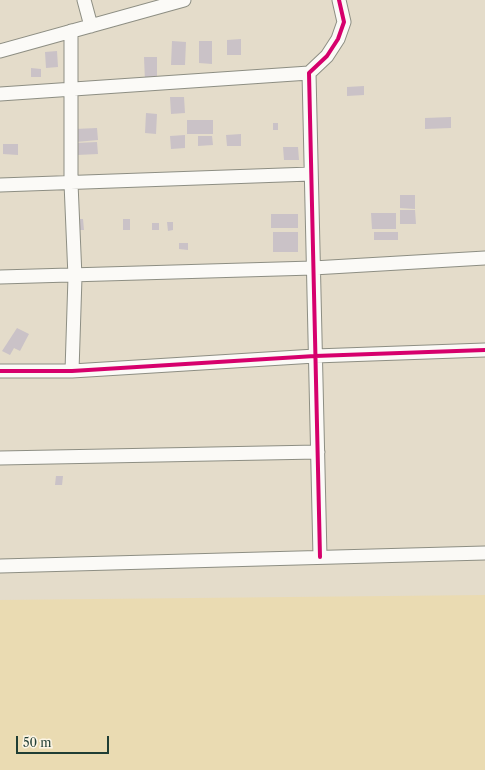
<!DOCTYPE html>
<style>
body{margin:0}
#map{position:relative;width:485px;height:770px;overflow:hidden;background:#e4dcca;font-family:"Libre Caslon Text",serif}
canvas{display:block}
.scale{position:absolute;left:16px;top:736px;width:93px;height:18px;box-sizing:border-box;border:2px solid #1f3d34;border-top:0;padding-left:5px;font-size:12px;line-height:14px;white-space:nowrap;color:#1f3d34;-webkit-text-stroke:3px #fcf5e5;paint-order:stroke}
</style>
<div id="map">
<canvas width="485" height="770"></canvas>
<div class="scale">50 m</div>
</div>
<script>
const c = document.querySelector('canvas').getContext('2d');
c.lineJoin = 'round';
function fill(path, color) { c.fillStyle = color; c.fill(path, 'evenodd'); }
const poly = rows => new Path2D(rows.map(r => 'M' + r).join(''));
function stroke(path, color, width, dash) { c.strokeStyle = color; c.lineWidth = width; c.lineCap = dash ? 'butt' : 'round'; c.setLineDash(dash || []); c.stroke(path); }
const sand = poly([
 [485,595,485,770,0,770,0,600]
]);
const building = poly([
 [241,39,241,55,227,55,227,40],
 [172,41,186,42,185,65,171,65],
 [199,41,212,41,212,64,199,63],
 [57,51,58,67,46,68,45,52],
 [144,57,157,57,157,81,145,82],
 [31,68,41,69,41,77,31,77],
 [364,86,364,95,347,96,347,87],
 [170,97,184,97,185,113,171,114],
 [146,113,157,114,156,134,145,133],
 [451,117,451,128,425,129,425,118],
 [187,120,213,120,213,134,187,134],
 [273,123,278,123,278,130,273,130],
 [97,128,98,140,76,142,75,129],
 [241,134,241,146,227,146,226,135],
 [185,135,185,148,171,149,170,136],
 [198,136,212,136,213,145,198,146],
 [97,142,98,154,77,155,76,143],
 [3,144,18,144,18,155,3,154],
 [283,147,298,147,299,160,284,160],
 [400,195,415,195,415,209,400,208],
 [400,210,415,210,416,224,400,224],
 [371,213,396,213,396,229,372,229],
 [271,214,298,214,298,228,271,228],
 [77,219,83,219,84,230,77,230],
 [123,219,130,219,130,230,123,230],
 [167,222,173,222,173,230,168,231],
 [152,223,159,223,159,230,152,230],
 [273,232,298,232,298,252,273,252],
 [374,232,398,232,398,240,374,240],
 [179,243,188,243,188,250,179,249],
 [17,328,29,334,20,351,14,348,10,355,2,351],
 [56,476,63,476,62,485,55,485]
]);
const street = poly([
 [84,0,91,26],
 [71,31,71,183,75,277,72,371],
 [0,51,184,0],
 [0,94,309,73],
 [0,185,311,174],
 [0,277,313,268,485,258],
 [0,371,72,371,315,356,485,350],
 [0,458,318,452],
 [320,557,309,73,327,56,338,39,344,22,339,0],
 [0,566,485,553]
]);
const cycleway = poly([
 [0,371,72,371,315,356,485,350],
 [320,557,309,73,327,56,338,39,344,22,339,0]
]);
fill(sand, '#eadbb2');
fill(building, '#cac2c7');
stroke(street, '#8d8e83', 15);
stroke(street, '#fbfaf7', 13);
stroke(cycleway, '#d6006c', 4);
</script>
